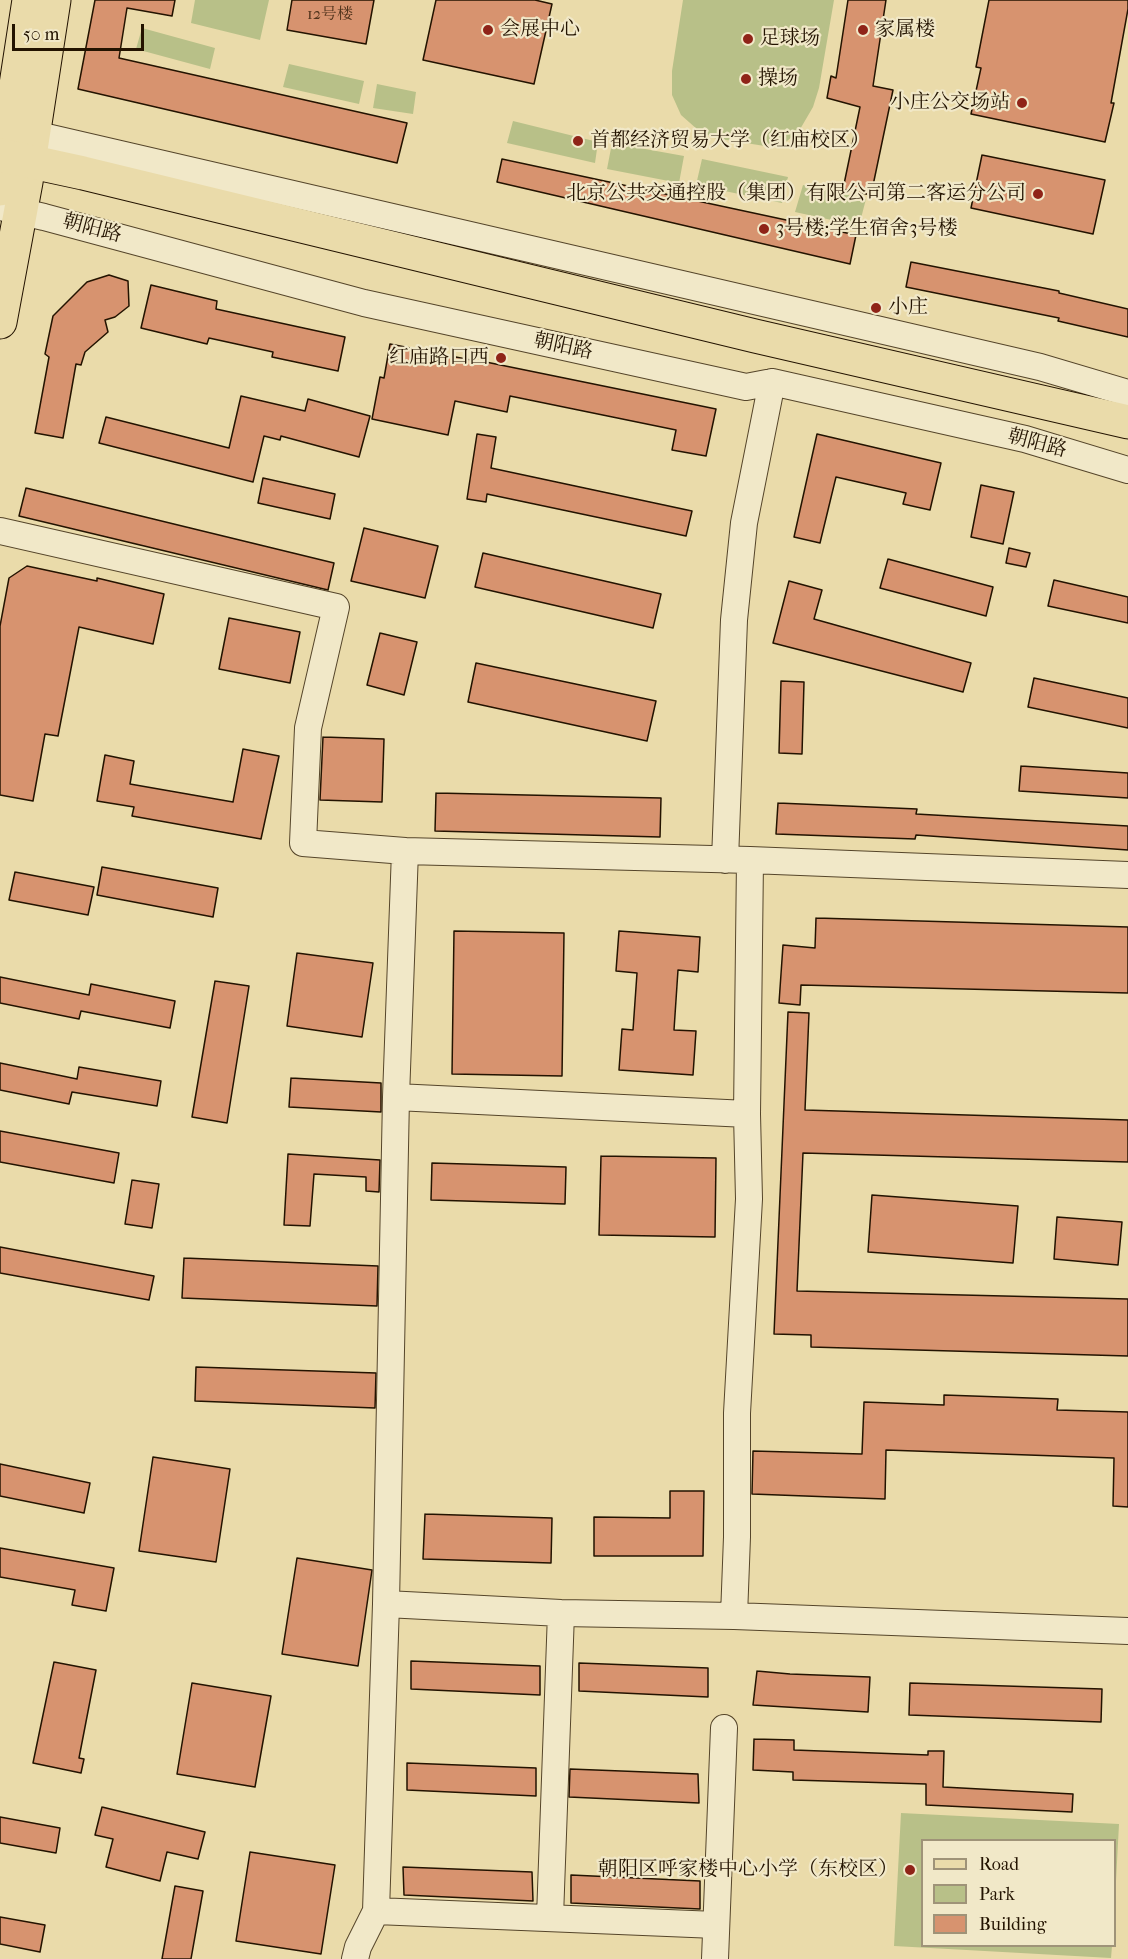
<!DOCTYPE html>
<meta charset="utf-8">
<style>
body{margin:0}
#map{position:relative;width:1128px;height:1959px;overflow:hidden;background:#eadbaa;font-family:"IM FELL French Canon",serif}
canvas{display:block}
.legend{position:absolute;left:921px;top:1839px;width:195px;height:108px;box-sizing:border-box;background:#f1e8c8;border:2px solid #9f9378;margin:0;padding:8px 10px;list-style:none;font-size:18px;color:#231300}
.legend li{display:flex;align-items:center;gap:12px;height:30px}
.legend b{width:30px;border:2px solid #9f9378}
.scale{position:absolute;left:12px;top:24px;width:132px;height:27px;box-sizing:border-box;border:3px solid #231300;border-top:0;padding-left:8px;font-size:18px;line-height:21px;white-space:nowrap;color:#231300;-webkit-text-stroke:4px #f1e8c8;paint-order:stroke}
</style>
<div id="map">
<canvas width="1128" height="1959"></canvas>
<ul class="legend">
<li><b style="height:8px;background:#eadbaa"></b>Road</li>
<li><b style="height:16px;background:#b8c088"></b>Park</li>
<li><b style="height:16px;background:#d7936f"></b>Building</li>
</ul>
<div class="scale">50 m</div>
</div>
<script>
const c = document.querySelector('canvas').getContext('2d');
c.lineJoin = 'round';
function fill(path, color) { c.fillStyle = color; c.fill(path, 'evenodd'); }
const poly = rows => new Path2D(rows.map(r => 'M' + r).join(''));
function stroke(path, color, width, dash) { c.strokeStyle = color; c.lineWidth = width; c.lineCap = dash ? 'butt' : 'round'; c.setLineDash(dash || []); c.stroke(path); }
function label(font, color, halo, rows, align = 'center') {
  c.font = font + ' "IM FELL French Canon","Noto Serif SC",serif'; c.lineWidth = 4.5; c.setLineDash([]); c.textBaseline = 'middle'; c.strokeStyle = halo; c.fillStyle = color; for (const [text, x, y, turn = 0] of rows) {
    c.save(); c.translate(x, y); c.rotate((+turn || 0) * Math.PI / 180); c.textAlign = isNaN(turn) ? turn : align; if (halo) c.strokeText(text, 0, 0); c.fillText(text, 0, 0); c.restore();
  }
}
const green = poly([
 [195,0,269,0,260,40,191,23],
 [683,0,834,0,819,88,813,107,799,131,787,141,771,147,714,138,698,130,681,115,672,95,672,71],
 [142,28,215,48,210,69,136,49],
 [289,64,364,81,359,104,283,87],
 [377,84,416,92,413,114,373,108],
 [513,121,598,142,595,163,507,143],
 [612,143,684,156,679,183,607,169],
 [702,159,788,177,782,203,696,185],
 [803,185,866,199,859,226,795,212],
 [901,1813,1119,1824,1115,1900,1114,1840,922,1840,922,1946,1112,1946,1111,1958,894,1946]
]);
const building = poly([
 [95,0,175,0,172,16,127,8,119,58,407,123,397,163,78,89,95,0],
 [292,0,374,0,366,44,287,30,292,0],
 [436,0,535,0,552,4,534,84,423,60,436,0],
 [848,0,886,0,873,86,893,90,871,195,843,189,860,107,827,98,831,76,836,78,848,0],
 [989,0,1128,0,1128,9,1111,103,1114,103,1105,142,971,114,981,68,976,67,989,0],
 [982,155,1105,180,1093,234,971,208,982,155],
 [502,159,856,235,850,264,497,182,502,159],
 [911,262,1059,291,1059,293,1128,309,1128,337,1058,321,1059,318,906,287,911,262],
 [109,275,128,281,129,306,115,317,105,320,108,332,85,352,81,365,76,364,63,438,35,433,49,357,45,354,53,316,87,282,109,275],
 [151,285,217,301,216,309,345,337,338,371,272,357,273,352,209,338,207,344,141,328,151,285],
 [390,344,481,362,481,361,716,409,706,456,672,450,676,430,510,396,507,412,455,401,448,435,372,419,380,377,384,378,390,344],
 [241,396,305,411,308,399,370,416,359,457,281,436,280,440,264,436,253,482,99,443,106,417,229,448,241,396],
 [477,434,496,437,491,468,692,511,686,536,487,494,486,502,467,499,477,434],
 [817,434,941,463,930,510,903,504,906,493,836,477,820,543,794,537,817,434],
 [263,478,335,494,330,519,258,503,263,478],
 [981,485,1014,492,1003,544,971,537,981,485],
 [26,488,334,563,328,590,19,516,26,488],
 [364,528,438,546,425,598,351,581,364,528],
 [1009,548,1030,553,1026,567,1006,563,1009,548],
 [483,553,661,594,653,628,475,587,483,553],
 [888,559,993,587,986,616,880,588,888,559],
 [27,566,97,581,97,578,164,594,153,644,79,627,58,736,45,734,33,801,0,795,0,626,9,578,27,566],
 [1054,580,1128,597,1128,623,1048,606,1054,580],
 [789,581,822,590,814,619,971,663,963,692,773,643,789,581],
 [229,618,300,632,290,683,219,669,229,618],
 [380,633,417,642,404,695,367,685,380,633],
 [476,663,656,701,647,741,468,702,476,663],
 [1034,678,1128,698,1128,728,1028,707,1034,678],
 [781,681,804,682,802,754,779,753,781,681],
 [323,737,384,739,382,802,320,800,323,737],
 [243,749,279,756,261,839,132,816,134,807,97,801,105,755,134,761,130,784,233,802,243,749],
 [1021,766,1128,773,1128,798,1019,791,1021,766],
 [436,793,661,798,660,837,435,831,436,793],
 [778,803,917,809,916,814,1128,826,1128,850,916,835,915,839,776,834,778,803],
 [102,867,218,888,213,917,97,895,102,867],
 [15,872,94,887,88,915,9,900,15,872],
 [816,918,1128,927,1128,993,801,985,800,1005,779,1003,783,945,815,948,816,918],
 [454,931,564,933,562,1076,452,1074,454,931],
 [619,931,700,937,698,972,678,970,674,1030,696,1031,693,1075,619,1070,622,1029,633,1030,637,973,616,971,619,931],
 [297,953,373,963,362,1037,287,1026,297,953],
 [0,977,89,995,91,984,175,1001,170,1028,81,1011,79,1019,0,1003,0,977],
 [215,981,249,986,227,1123,192,1117,215,981],
 [788,1012,809,1013,805,1110,1128,1120,1128,1162,803,1153,797,1291,1128,1299,1128,1356,811,1347,811,1335,774,1334,788,1012],
 [0,1063,77,1079,79,1067,161,1081,157,1106,72,1092,69,1104,0,1090,0,1063],
 [291,1078,381,1083,381,1112,289,1107,291,1078],
 [0,1131,119,1153,114,1183,0,1162,0,1131],
 [288,1154,380,1160,379,1192,366,1191,366,1177,314,1174,310,1226,284,1225,288,1154],
 [601,1156,716,1158,715,1237,599,1235,601,1156],
 [432,1163,566,1167,565,1204,431,1200,432,1163],
 [132,1180,159,1184,152,1228,125,1224,132,1180],
 [872,1195,1018,1206,1013,1263,868,1252,872,1195],
 [1057,1217,1122,1222,1118,1265,1054,1259,1057,1217],
 [0,1247,154,1276,149,1300,0,1273,0,1247],
 [184,1258,378,1266,377,1306,182,1298,184,1258],
 [196,1367,376,1373,375,1408,195,1401,196,1367],
 [944,1395,1058,1399,1057,1410,1128,1412,1128,1507,1113,1506,1114,1458,886,1450,885,1499,752,1494,753,1451,862,1454,864,1402,944,1405,944,1395],
 [153,1457,230,1469,216,1562,139,1551,153,1457],
 [0,1464,90,1483,84,1513,0,1496,0,1464],
 [670,1491,704,1491,703,1556,594,1556,594,1517,670,1518,670,1491],
 [425,1514,552,1518,551,1563,423,1559,425,1514],
 [0,1548,114,1568,106,1611,72,1605,75,1590,0,1577,0,1548],
 [297,1558,372,1570,358,1666,282,1654,297,1558],
 [411,1661,540,1666,540,1695,411,1689,411,1661],
 [54,1662,96,1670,79,1758,84,1759,81,1773,33,1763,54,1662],
 [579,1663,708,1668,708,1697,579,1691,579,1663],
 [757,1671,790,1674,870,1677,868,1712,753,1705,757,1671],
 [192,1683,271,1696,255,1787,177,1774,192,1683],
 [910,1683,1102,1689,1101,1722,909,1715,910,1683],
 [754,1739,794,1740,794,1750,928,1755,928,1751,944,1751,943,1787,1073,1794,1072,1812,926,1805,926,1784,793,1780,793,1772,753,1770,754,1739],
 [407,1763,536,1768,536,1796,407,1790,407,1763],
 [570,1769,698,1774,699,1803,569,1797,570,1769],
 [102,1807,205,1832,198,1859,167,1852,160,1881,106,1867,113,1839,95,1835,102,1807],
 [0,1817,60,1828,56,1853,0,1843,0,1817],
 [250,1852,335,1865,321,1954,236,1941,250,1852],
 [403,1867,532,1872,533,1901,404,1895,403,1867],
 [571,1875,700,1881,700,1909,571,1903,571,1875],
 [175,1886,203,1891,191,1959,162,1959,175,1886],
 [0,1917,45,1925,40,1952,0,1944,0,1917]
]);
const minor = poly([
 [16,130,1040,367,1128,393],
 [0,207,44,217,364,303,746,387,772,382,1025,439,1128,470],
 [0,531,336,607,308,728,303,843,405,851],
 [725,860,734,620,744,523,772,382],
 [396,1097,747,1114],
 [386,1604,561,1613,734,1616,1128,1631],
 [734,1616,737,1537,737,1413,749,1199,747,1114,750,860],
 [376,1911,716,1925],
 [550,1917,561,1613],
 [355,1959,358,1947,376,1911,386,1604,396,1097,405,851,750,860,1128,875],
 [715,1959,724,1728]
]);
const major = poly([
 [0,189,29,0],
 [0,322,26,182,54,0]
]);
const highway = poly([
 [0,155,83,173,755,336,1128,422]
]);
const markers = [
 [488,30,6,"#8f2418"],
 [863,30,6,"#8f2418"],
 [748,39,6,"#8f2418"],
 [746,79,6,"#8f2418"],
 [1022,103,6,"#8f2418"],
 [578,141,6,"#8f2418"],
 [1038,194,6,"#8f2418"],
 [764,229,6,"#8f2418"],
 [876,308,6,"#8f2418"],
 [501,358,6,"#8f2418"],
 [910,1870,6,"#8f2418"]
];
const numberNames = [
 ["12号楼",330,15]
];
const poiNames = [
 ["会展中心",500,30],
 ["家属楼",875,30],
 ["足球场",760,39],
 ["操场",758,79],
 ["小庄公交场站",1010,103,"right"],
 ["首都经济贸易大学（红庙校区）",590,141],
 ["北京公共交通控股（集团）有限公司第二客运分公司",1026,194,"right"],
 ["3号楼;学生宿舍3号楼",776,229],
 ["小庄",888,308],
 ["红庙路口西",489,358,"right"],
 ["朝阳区呼家楼中心小学（东校区）",898,1870,"right"]
];
const streetNames = [
 ["朝阳路",92,229,15],
 ["朝阳路",563,347,12],
 ["朝阳路",1037,444,15]
];
fill(green, '#b8c088');
fill(building, '#d7936f');
stroke(building, '#231300', 1.5);
stroke(minor, '#55452a', 28);
stroke(major, '#231300', 35);
stroke(highway, '#231300', 35);
stroke(minor, '#f1e8c8', 26);
stroke(major, '#eadbaa', 33);
stroke(highway, '#eadbaa', 33);
for (const [x, y, r, color] of markers) { const dot = new Path2D(); dot.arc(x, y, r, 0, 2 * Math.PI); c.fillStyle = color; c.fill(dot); stroke(dot, '#f1e8c8', 2); }
label('16px', '#50331c', null, numberNames);
label('20px', '#231300', '#f1e8c8', poiNames, 'left');
label('20px', '#231300', '#f1e8c8', streetNames);
</script>
